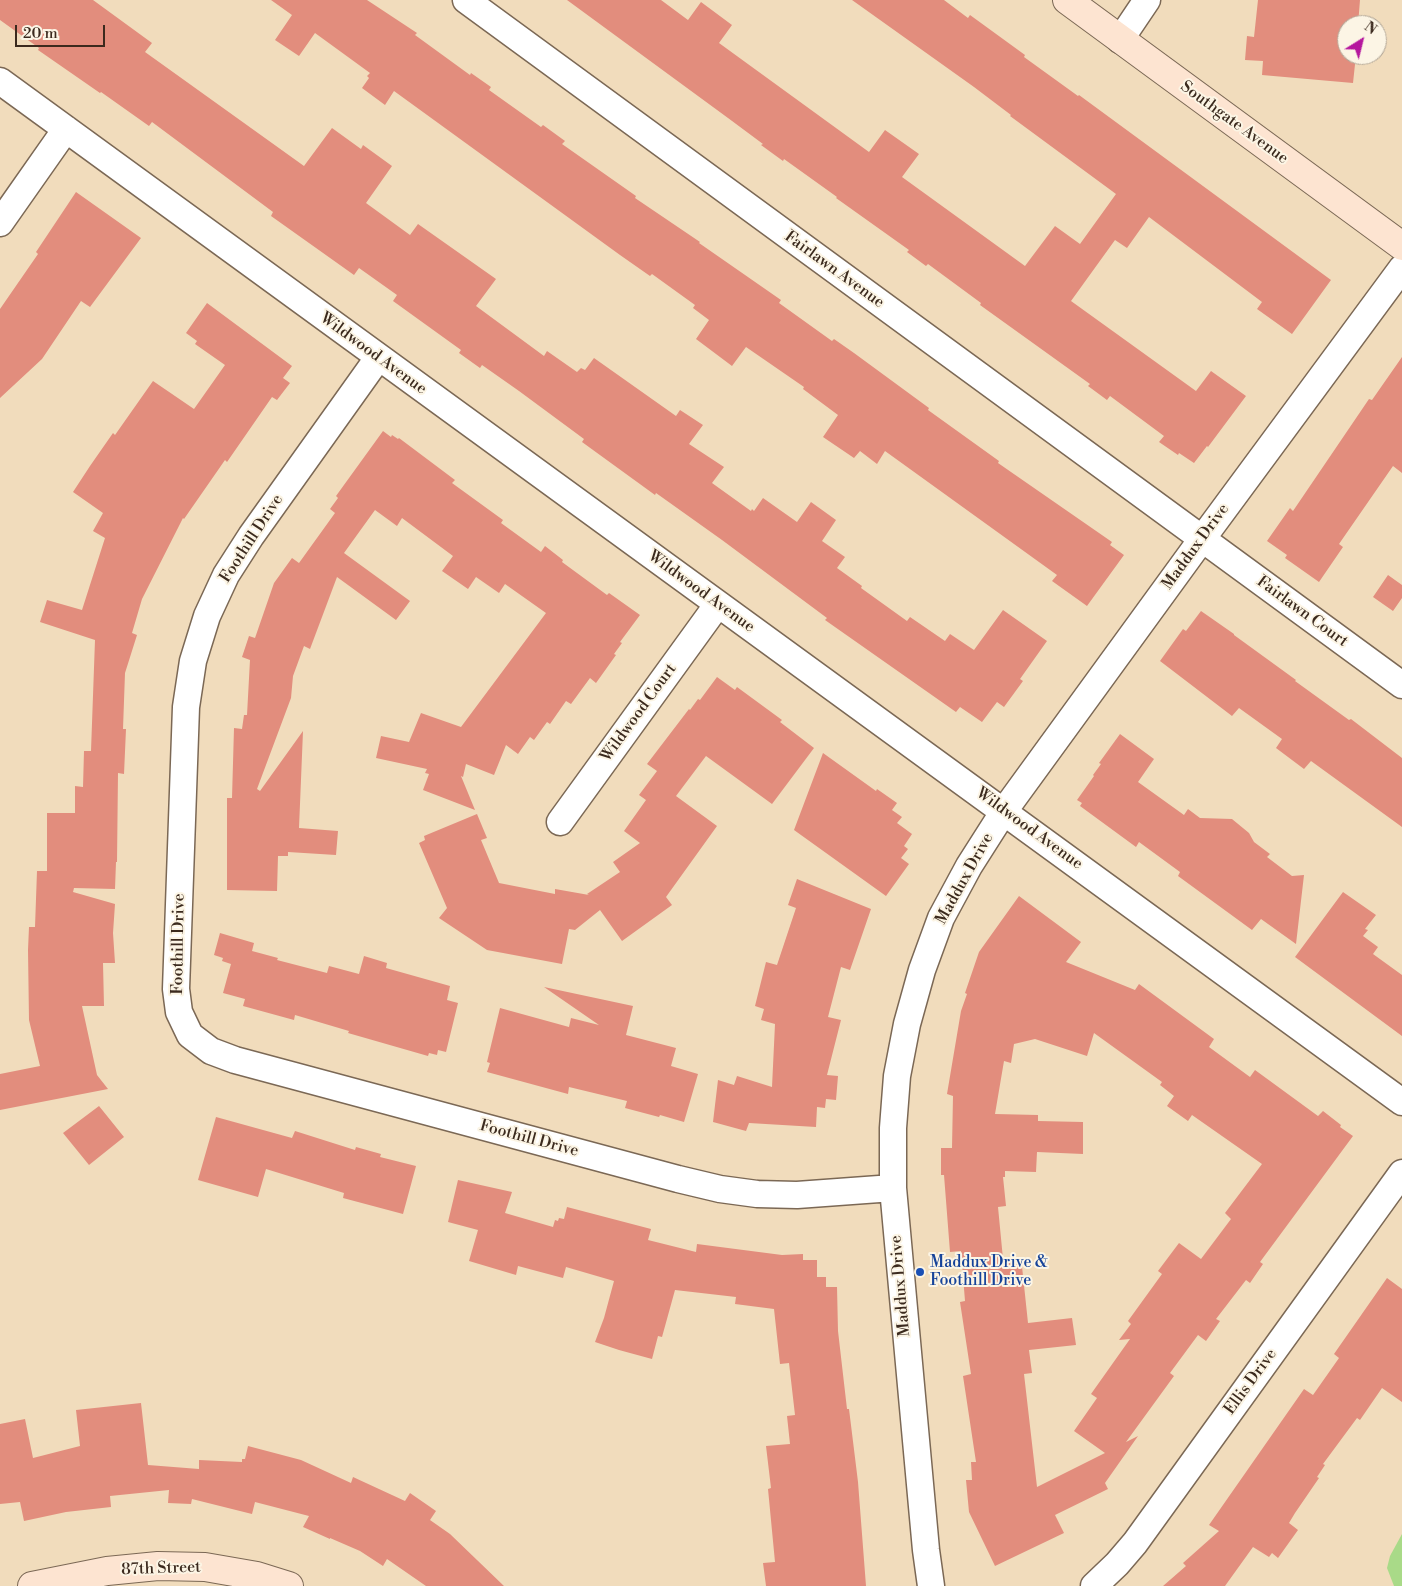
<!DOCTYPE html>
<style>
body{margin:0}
#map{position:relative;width:1402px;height:1586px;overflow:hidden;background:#f1dcbc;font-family:"Libre Bodoni",serif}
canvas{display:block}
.north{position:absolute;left:1337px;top:15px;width:50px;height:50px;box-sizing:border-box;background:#fcf5e5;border:1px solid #afa495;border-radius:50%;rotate:36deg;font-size:14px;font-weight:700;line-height:20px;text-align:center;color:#3b2a1e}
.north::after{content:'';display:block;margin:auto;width:18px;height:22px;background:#b5179e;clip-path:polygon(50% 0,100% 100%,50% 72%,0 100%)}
.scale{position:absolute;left:15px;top:25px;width:90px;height:22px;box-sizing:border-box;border:2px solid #3b2a1e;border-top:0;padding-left:6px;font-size:15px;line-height:18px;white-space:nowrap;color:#3b2a1e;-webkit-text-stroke:4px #fcf5e5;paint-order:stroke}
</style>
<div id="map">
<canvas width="1402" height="1586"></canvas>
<div class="north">N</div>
<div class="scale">20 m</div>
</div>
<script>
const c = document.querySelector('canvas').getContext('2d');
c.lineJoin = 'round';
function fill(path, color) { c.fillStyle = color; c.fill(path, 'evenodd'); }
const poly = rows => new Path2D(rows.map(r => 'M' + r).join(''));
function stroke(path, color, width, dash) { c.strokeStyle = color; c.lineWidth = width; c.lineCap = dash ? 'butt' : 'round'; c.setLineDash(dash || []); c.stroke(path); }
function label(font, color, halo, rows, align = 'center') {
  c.font = font + ' "Libre Bodoni",serif'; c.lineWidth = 4; c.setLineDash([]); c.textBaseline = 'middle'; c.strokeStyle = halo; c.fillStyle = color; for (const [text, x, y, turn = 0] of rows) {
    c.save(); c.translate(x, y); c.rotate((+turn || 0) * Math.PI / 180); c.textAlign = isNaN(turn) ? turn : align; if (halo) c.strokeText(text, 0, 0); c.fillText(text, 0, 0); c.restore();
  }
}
const green = poly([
 [1402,1534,1402,1586,1394,1586,1387,1568,1390,1556]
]);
const building = poly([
 [0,0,93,0,152,43,145,52,304,166,332,128,361,149,363,145,392,166,366,203,410,235,418,224,496,279,476,306,544,356,547,351,577,372,581,368,585,370,594,358,676,416,680,410,703,425,689,444,724,467,712,483,751,511,752,509,754,511,763,498,797,522,811,502,836,520,822,541,845,557,837,568,862,586,861,588,907,621,910,617,945,641,950,634,974,650,1003,610,1047,641,1020,679,1023,681,1004,707,997,702,982,722,960,707,956,712,825,620,827,618,722,540,656,493,655,495,582,442,584,439,519,391,482,365,480,368,459,353,461,350,393,301,397,295,359,268,354,275,271,216,273,212,152,122,149,126,101,92,100,93,38,50,39,48,0,20],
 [271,0,367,0,417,33,415,35,470,75,471,73,491,87,489,90,541,127,543,125,565,141,562,144,636,196,635,198,700,242,699,243,781,300,779,303,832,341,834,339,854,353,929,408,928,410,999,461,998,463,1112,542,1110,545,1124,555,1087,606,1052,581,1057,575,885,451,877,464,860,451,854,458,823,437,838,415,803,389,804,387,746,347,732,366,696,339,709,320,693,308,695,305,652,274,650,276,620,255,394,91,385,105,362,88,369,78,367,76,370,73,315,33,299,56,275,40,292,15],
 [567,0,661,0,688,20,701,2,732,25,719,43,869,152,885,130,919,154,902,177,1025,266,1055,226,1080,244,1116,194,1010,116,1011,115,974,87,852,0,944,0,968,18,970,15,1025,55,1024,57,1078,96,1079,95,1331,280,1292,334,1257,309,1262,302,1149,217,1127,248,1115,240,1071,301,1196,391,1211,371,1246,396,1208,447,1207,446,1194,463,1179,453,1178,455,1159,442,1164,436,1110,396,1107,400,1088,386,1090,384,980,305,981,303,928,264,926,266,907,252,909,250,836,198,837,197,784,159,783,161,761,145,763,144,728,118],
 [1258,0,1360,0,1358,25,1347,25,1347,55,1356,55,1353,83,1262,75,1263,61,1245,60,1247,36,1254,37],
 [76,192,141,238,90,307,81,301,42,359,0,398,0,309,38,254,36,252],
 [207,303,292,366,283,378,290,383,277,400,272,397,227,462,225,460,184,519,183,518,142,599,132,633,137,635,125,673,123,729,126,729,124,774,118,773,117,862,116,862,115,889,74,888,73,892,115,904,113,933,115,963,103,963,104,1006,82,1006,97,1075,108,1089,0,1110,0,1074,40,1066,29,1020,28,950,29,927,35,927,37,871,47,871,47,813,75,813,75,786,83,787,84,751,91,751,95,640,40,622,47,600,82,610,105,538,93,531,103,513,73,492,90,466,113,433,115,435,153,381,194,409,225,365,195,344,197,341,186,333],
 [1402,357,1402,473,1393,466,1339,544,1343,547,1319,582,1285,558,1287,555,1267,541,1290,508,1293,511,1369,399,1372,400],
 [383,431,391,437,392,435,398,439,399,438,455,480,452,483,503,520,501,523,541,552,545,546,563,560,562,562,607,595,609,593,640,615,620,642,622,643,614,654,616,655,596,683,590,678,571,704,566,701,550,724,547,722,534,740,530,737,518,754,506,745,494,775,466,764,463,777,461,776,475,810,423,790,429,774,425,773,427,769,376,758,381,736,409,742,421,713,461,727,546,613,505,584,499,593,476,577,468,589,442,571,453,556,402,518,397,526,375,510,344,553,410,601,396,620,337,577,310,649,304,646,293,676,291,698,257,789,260,791,303,731,299,828,338,831,336,855,288,852,288,856,278,856,277,891,227,890,227,798,232,798,234,728,242,729,244,715,247,715,250,660,242,657,249,636,255,638,274,583,292,558,299,563,335,513,330,509,338,498,336,496],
 [1388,575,1402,585,1402,598,1393,611,1373,597],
 [1201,611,1234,634,1234,635,1296,680,1295,681,1349,720,1351,719,1402,758,1402,827,1311,761,1304,769,1276,748,1282,739,1239,708,1232,716,1160,661,1183,629,1186,631],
 [717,677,735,690,737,687,782,720,780,722,814,748,772,804,706,756,676,796,717,826,666,897,672,905,622,941,600,910,575,930,569,929,562,964,487,950,439,918,447,908,419,843,425,840,424,836,477,814,487,838,481,840,499,883,555,894,555,889,589,895,587,894,620,872,613,862,640,843,624,831,646,800,639,795,657,771,647,764,689,709,690,710,698,699,700,700],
 [1120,734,1154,759,1138,782,1184,815,1188,809,1200,818,1232,819,1249,833,1254,842,1270,854,1267,857,1292,876,1304,875,1296,944,1261,919,1252,930,1178,876,1180,872,1139,842,1136,847,1080,806,1082,803,1077,800,1094,776,1093,775,1101,764,1099,763],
 [823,753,876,791,877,789,897,803,892,810,902,817,897,823,912,834,904,846,908,849,901,858,909,864,886,896,794,830],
 [797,879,871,909,850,970,841,967,828,1017,841,1020,827,1075,838,1076,836,1100,826,1099,825,1108,817,1107,816,1127,749,1123,746,1131,713,1122,718,1080,734,1085,737,1076,772,1087,775,1024,761,1020,764,1009,755,1006,766,962,777,965,796,908,788,905],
 [1343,892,1376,915,1365,929,1368,930,1363,936,1378,947,1373,954,1402,975,1402,1036,1295,957],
 [1019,896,1081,942,1066,962,1135,990,1139,984,1214,1039,1209,1047,1250,1077,1255,1070,1318,1116,1323,1111,1341,1125,1340,1127,1353,1136,1260,1262,1263,1264,1250,1283,1246,1280,1216,1319,1220,1321,1206,1341,1198,1335,1170,1373,1174,1376,1126,1442,1138,1436,1105,1483,1108,1489,1055,1515,1064,1533,995,1566,969,1512,966,1480,972,1480,971,1462,976,1462,963,1376,971,1374,960,1302,965,1301,961,1251,950,1252,944,1175,941,1175,941,1148,952,1148,953,1096,947,1094,961,1011,967,994,965,993,979,952],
 [1094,1033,1162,1082,1160,1085,1174,1096,1167,1106,1188,1121,1192,1115,1262,1164,1225,1213,1231,1219,1201,1259,1179,1243,1158,1271,1162,1274,1128,1321,1131,1324,1119,1340,1130,1339,1091,1394,1097,1398,1074,1431,1105,1453,1037,1487,1024,1374,1032,1373,1029,1350,1076,1345,1072,1318,1028,1323,1021,1257,1003,1259,998,1207,1006,1206,1003,1177,1005,1177,1005,1171,1036,1172,1037,1152,1083,1154,1083,1122,1038,1121,1038,1115,995,1114,1004,1061,1011,1063,1014,1044,1035,1039,1087,1056],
 [220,933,254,943,252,951,278,958,277,960,327,973,329,966,359,974,364,956,387,963,386,968,450,986,447,1000,458,1003,446,1052,438,1050,437,1055,429,1053,428,1056,348,1033,349,1031,295,1015,294,1020,243,1006,245,999,223,993,231,964,222,961,223,958,214,955],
 [544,987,633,1006,626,1035,676,1048,671,1066,698,1074,684,1122,660,1115,659,1117,625,1108,627,1101,569,1087,568,1094,487,1072,490,1063,487,1062,500,1008,569,1027,571,1018,599,1025],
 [99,1106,124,1137,89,1165,63,1133],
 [216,1117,292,1138,295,1131,355,1150,356,1147,381,1154,380,1157,416,1166,403,1214,343,1198,344,1193,266,1169,258,1197,198,1180],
 [458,1180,512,1192,505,1213,553,1227,555,1220,558,1221,559,1218,564,1219,567,1207,651,1229,648,1240,696,1252,697,1244,782,1255,803,1254,803,1260,817,1260,817,1277,826,1277,826,1287,837,1287,838,1331,847,1409,849,1409,858,1482,866,1586,766,1586,763,1563,775,1562,768,1489,771,1488,766,1446,790,1444,787,1416,795,1415,789,1363,780,1364,774,1309,735,1304,736,1297,675,1290,662,1337,658,1336,652,1359,619,1350,595,1342,604,1318,614,1281,566,1267,563,1278,518,1266,516,1275,469,1261,478,1230,448,1222],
 [1387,1278,1402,1289,1402,1402,1382,1388,1360,1420,1357,1418,1323,1464,1325,1465,1317,1477,1319,1478,1295,1513,1289,1523,1298,1530,1278,1558,1272,1553,1269,1557,1253,1547,1225,1586,1163,1586,1186,1566,1183,1563,1219,1531,1209,1525,1304,1389,1313,1395,1339,1358,1334,1354],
 [141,1403,148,1465,199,1469,199,1460,242,1462,242,1459,245,1459,248,1446,301,1460,351,1483,353,1477,405,1501,410,1493,436,1511,430,1520,450,1534,504,1586,426,1586,387,1559,383,1566,360,1551,330,1538,330,1539,303,1527,309,1516,255,1502,252,1514,192,1499,191,1504,168,1503,169,1490,110,1496,111,1507,66,1512,24,1521,20,1502,0,1504,0,1424,25,1419,33,1458,80,1446,76,1410]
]);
const street = poly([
 [466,0,1402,685],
 [1120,40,1147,0],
 [0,81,1402,1102],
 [0,223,66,129],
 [378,358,251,536,226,575,207,616,193,661,186,707,176,989,179,1012,190,1035,211,1051,235,1060,678,1179,720,1189,757,1194,797,1195,893,1188],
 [560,822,718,604],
 [931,1586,926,1550,893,1188,893,1128,897,1076,907,1024,922,970,941,918,969,866,1004,811,1202,539,1402,268],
 [1094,1586,1117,1564,1135,1543,1402,1173]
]);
const secondary = poly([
 [1067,0,1402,246],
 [32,1586,107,1571,158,1566,205,1567,257,1576,289,1586]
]);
const markers = [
 [920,1272,5,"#1a4fb4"]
];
const streetNames = [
 ["Southgate Avenue",1234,123,36],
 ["Fairlawn Avenue",834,270,36],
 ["Wildwood Avenue",373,354,36],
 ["Foothill Drive",252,539,-57],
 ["Maddux Drive",1196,547,-54],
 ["Wildwood Avenue",701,592,36],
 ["Fairlawn Court",1302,612,36],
 ["Wildwood Court",639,713,-54],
 ["Wildwood Avenue",1029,829,36],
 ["Maddux Drive",965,879,-61],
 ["Foothill Drive",179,944,-89],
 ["Foothill Drive",529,1139,15],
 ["Maddux Drive",901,1286,-95],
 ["Ellis Drive",1251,1382,-54],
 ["87th Street",161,1569,-2]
];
const transitNames = [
 ["Maddux Drive &",930,1263],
 ["Foothill Drive",930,1281]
];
fill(green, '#a9da88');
fill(building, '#e28d7d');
stroke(street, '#7b6855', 29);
stroke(secondary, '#7b6855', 30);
stroke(street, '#fff', 26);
stroke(secondary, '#fde4d1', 28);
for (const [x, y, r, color] of markers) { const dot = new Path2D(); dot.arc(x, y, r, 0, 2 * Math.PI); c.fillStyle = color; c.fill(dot); stroke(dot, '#fcf5e5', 2); }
label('16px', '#3b2a1e', '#fcf5e5', streetNames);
label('16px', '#164399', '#fcf5e5', transitNames, 'left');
</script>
